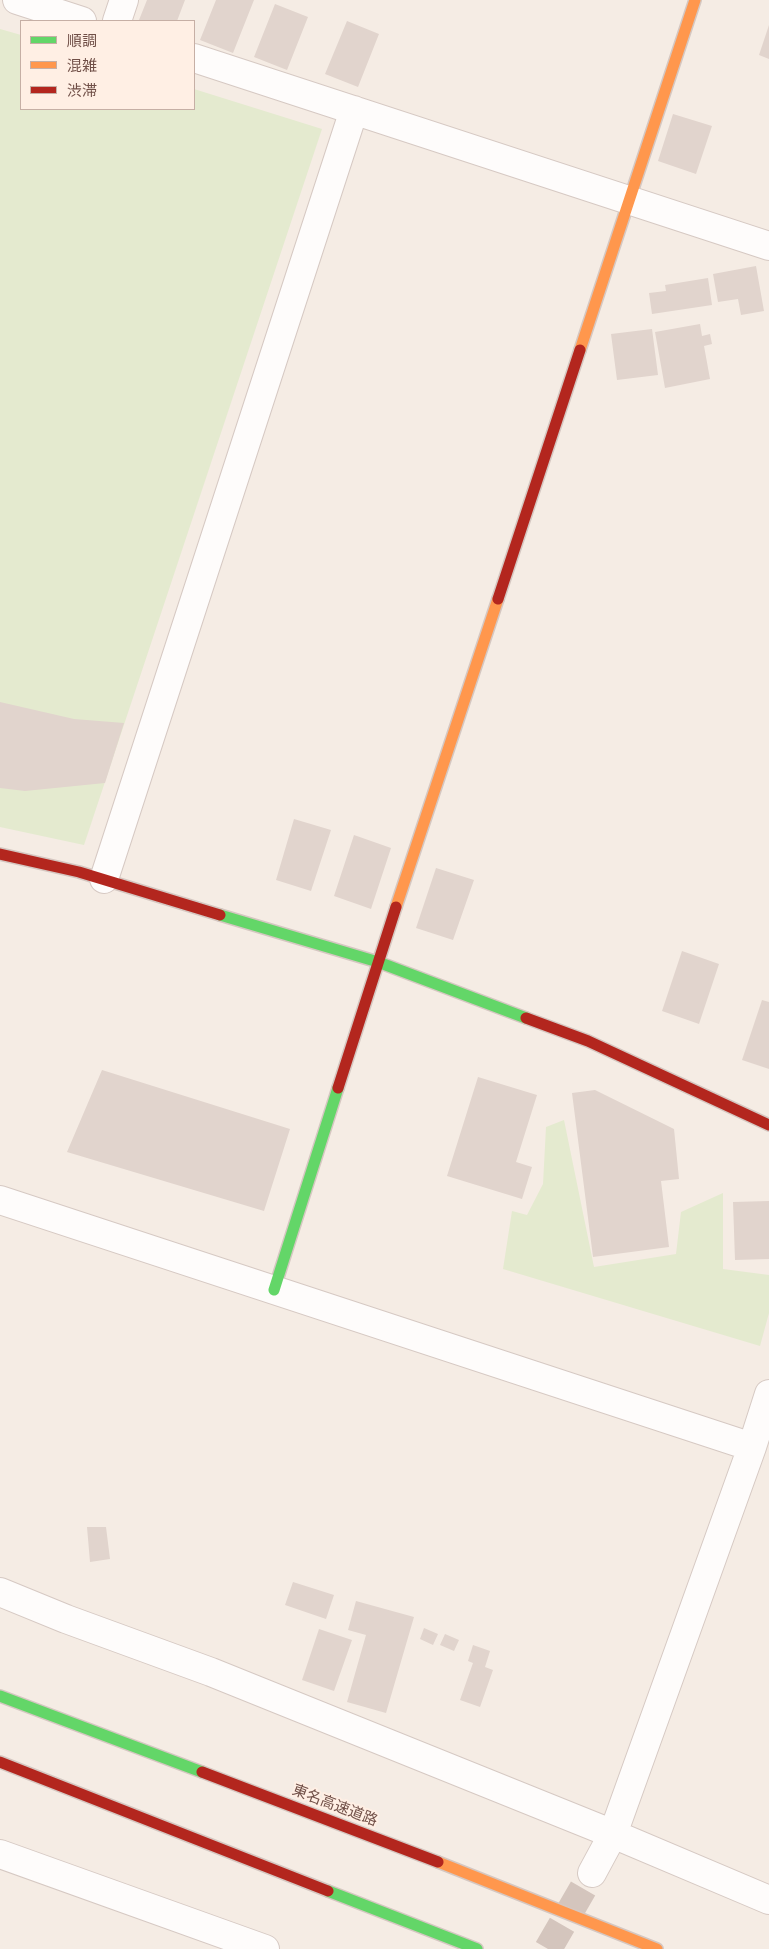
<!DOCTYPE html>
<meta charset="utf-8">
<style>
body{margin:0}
#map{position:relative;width:769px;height:1949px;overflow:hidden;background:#f5ece4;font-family:Commissioner,"Noto Sans JP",sans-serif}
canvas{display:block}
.legend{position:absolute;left:20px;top:20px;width:175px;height:90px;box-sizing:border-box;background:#ffefe4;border:1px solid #c6afa5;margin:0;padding:6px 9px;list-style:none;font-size:15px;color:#704f47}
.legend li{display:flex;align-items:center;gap:10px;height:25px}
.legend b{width:25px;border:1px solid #c6afa5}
</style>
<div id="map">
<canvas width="769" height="1949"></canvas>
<ul class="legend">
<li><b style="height:6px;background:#63d668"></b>順調</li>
<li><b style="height:6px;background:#ff974d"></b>混雑</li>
<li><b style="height:6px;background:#b3261e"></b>渋滞</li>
</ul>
</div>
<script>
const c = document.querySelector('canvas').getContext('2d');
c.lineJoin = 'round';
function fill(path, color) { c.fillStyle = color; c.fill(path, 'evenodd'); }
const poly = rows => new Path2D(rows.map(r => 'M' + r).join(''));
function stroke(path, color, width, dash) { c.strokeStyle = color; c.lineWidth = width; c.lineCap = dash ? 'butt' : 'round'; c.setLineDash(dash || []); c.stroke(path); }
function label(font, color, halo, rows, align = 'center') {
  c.font = font + ' Commissioner,"Noto Sans JP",sans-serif'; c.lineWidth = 4; c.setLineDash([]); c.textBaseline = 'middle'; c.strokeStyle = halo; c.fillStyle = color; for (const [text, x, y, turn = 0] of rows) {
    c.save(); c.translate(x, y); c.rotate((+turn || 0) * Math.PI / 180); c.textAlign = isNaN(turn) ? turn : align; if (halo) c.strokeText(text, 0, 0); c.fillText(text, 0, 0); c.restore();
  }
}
const green = poly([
 [0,29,21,35,21,109,194,109,194,89,322,129,84,845,0,827],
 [564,1120,594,1267,676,1254,681,1212,723,1193,723,1269,769,1275,769,1313,760,1346,503,1269,512,1211,527,1215,543,1184,546,1127]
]);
const building = poly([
 [147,0,185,0,177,21,141,21,139,20],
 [216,0,254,0,233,53,200,40],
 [275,4,308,17,287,70,254,57],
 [347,21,379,34,358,87,325,74],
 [769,25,769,59,759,55],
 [673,114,712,126,696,174,658,161],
 [756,266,764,311,741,315,738,299,718,302,713,274],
 [708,278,712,305,652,314,649,293,666,291,665,285],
 [700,324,702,336,710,334,712,344,704,346,710,379,665,388,655,332],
 [652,329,658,375,617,380,611,334],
 [0,702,74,719,124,723,105,783,25,791,0,788],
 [294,819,331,830,311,891,276,880],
 [354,835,391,848,371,909,334,896],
 [436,868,474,880,453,940,416,928],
 [682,951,719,964,699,1024,662,1011],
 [762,1000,769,1002,769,1069,742,1060],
 [102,1070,290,1129,264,1211,67,1152],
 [478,1077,537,1095,516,1162,532,1167,522,1199,447,1176],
 [595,1090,674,1129,679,1179,661,1181,669,1247,593,1257,572,1093],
 [769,1201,769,1259,735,1260,733,1202],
 [87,1527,106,1527,110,1559,90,1562],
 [293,1582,334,1595,326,1619,285,1605],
 [356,1601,414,1617,386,1713,347,1702,366,1635,348,1630],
 [424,1628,438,1634,433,1645,420,1639],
 [319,1629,352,1640,334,1691,302,1680],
 [445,1634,459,1640,454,1651,440,1645],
 [473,1645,490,1651,485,1667,493,1670,480,1707,460,1700,473,1663,468,1661]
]);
const streetTunnel = poly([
 [548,1949,592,1873]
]);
const street = poly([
 [17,0,82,21],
 [117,21,124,0],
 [194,58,769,246],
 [104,879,354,110],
 [0,1200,752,1447],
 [0,1592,66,1619,211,1672,613,1834,769,1900],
 [0,1854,265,1949],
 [592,1873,613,1834,752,1447,769,1394]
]);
const fast = poly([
 [220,915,378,962,526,1018],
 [274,1290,338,1088],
 [0,1696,202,1772],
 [328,1891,477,1949]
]);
const slow = poly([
 [580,350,695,0],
 [396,907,498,599],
 [438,1862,657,1949]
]);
const jam = poly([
 [498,599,580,350],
 [0,854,79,872,220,915],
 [526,1018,588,1041,769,1125],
 [338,1088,396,907],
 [0,1762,328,1891],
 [202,1772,438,1862]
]);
const streetNames = [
 ["東名高速道路",335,1805,21]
];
fill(green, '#e4eacf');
fill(building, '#e1d4cd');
stroke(streetTunnel, '#d4c5bd', 28, [28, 14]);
stroke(street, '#d6c9c3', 30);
stroke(fast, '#d5c7c1', 14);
stroke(slow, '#d5c7c1', 14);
stroke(jam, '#d5c7c1', 14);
stroke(street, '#fefcfb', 28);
stroke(fast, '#63d668', 11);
stroke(slow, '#ff974d', 11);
stroke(jam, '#b3261e', 11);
label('15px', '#704f47', '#ffefe4', streetNames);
</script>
